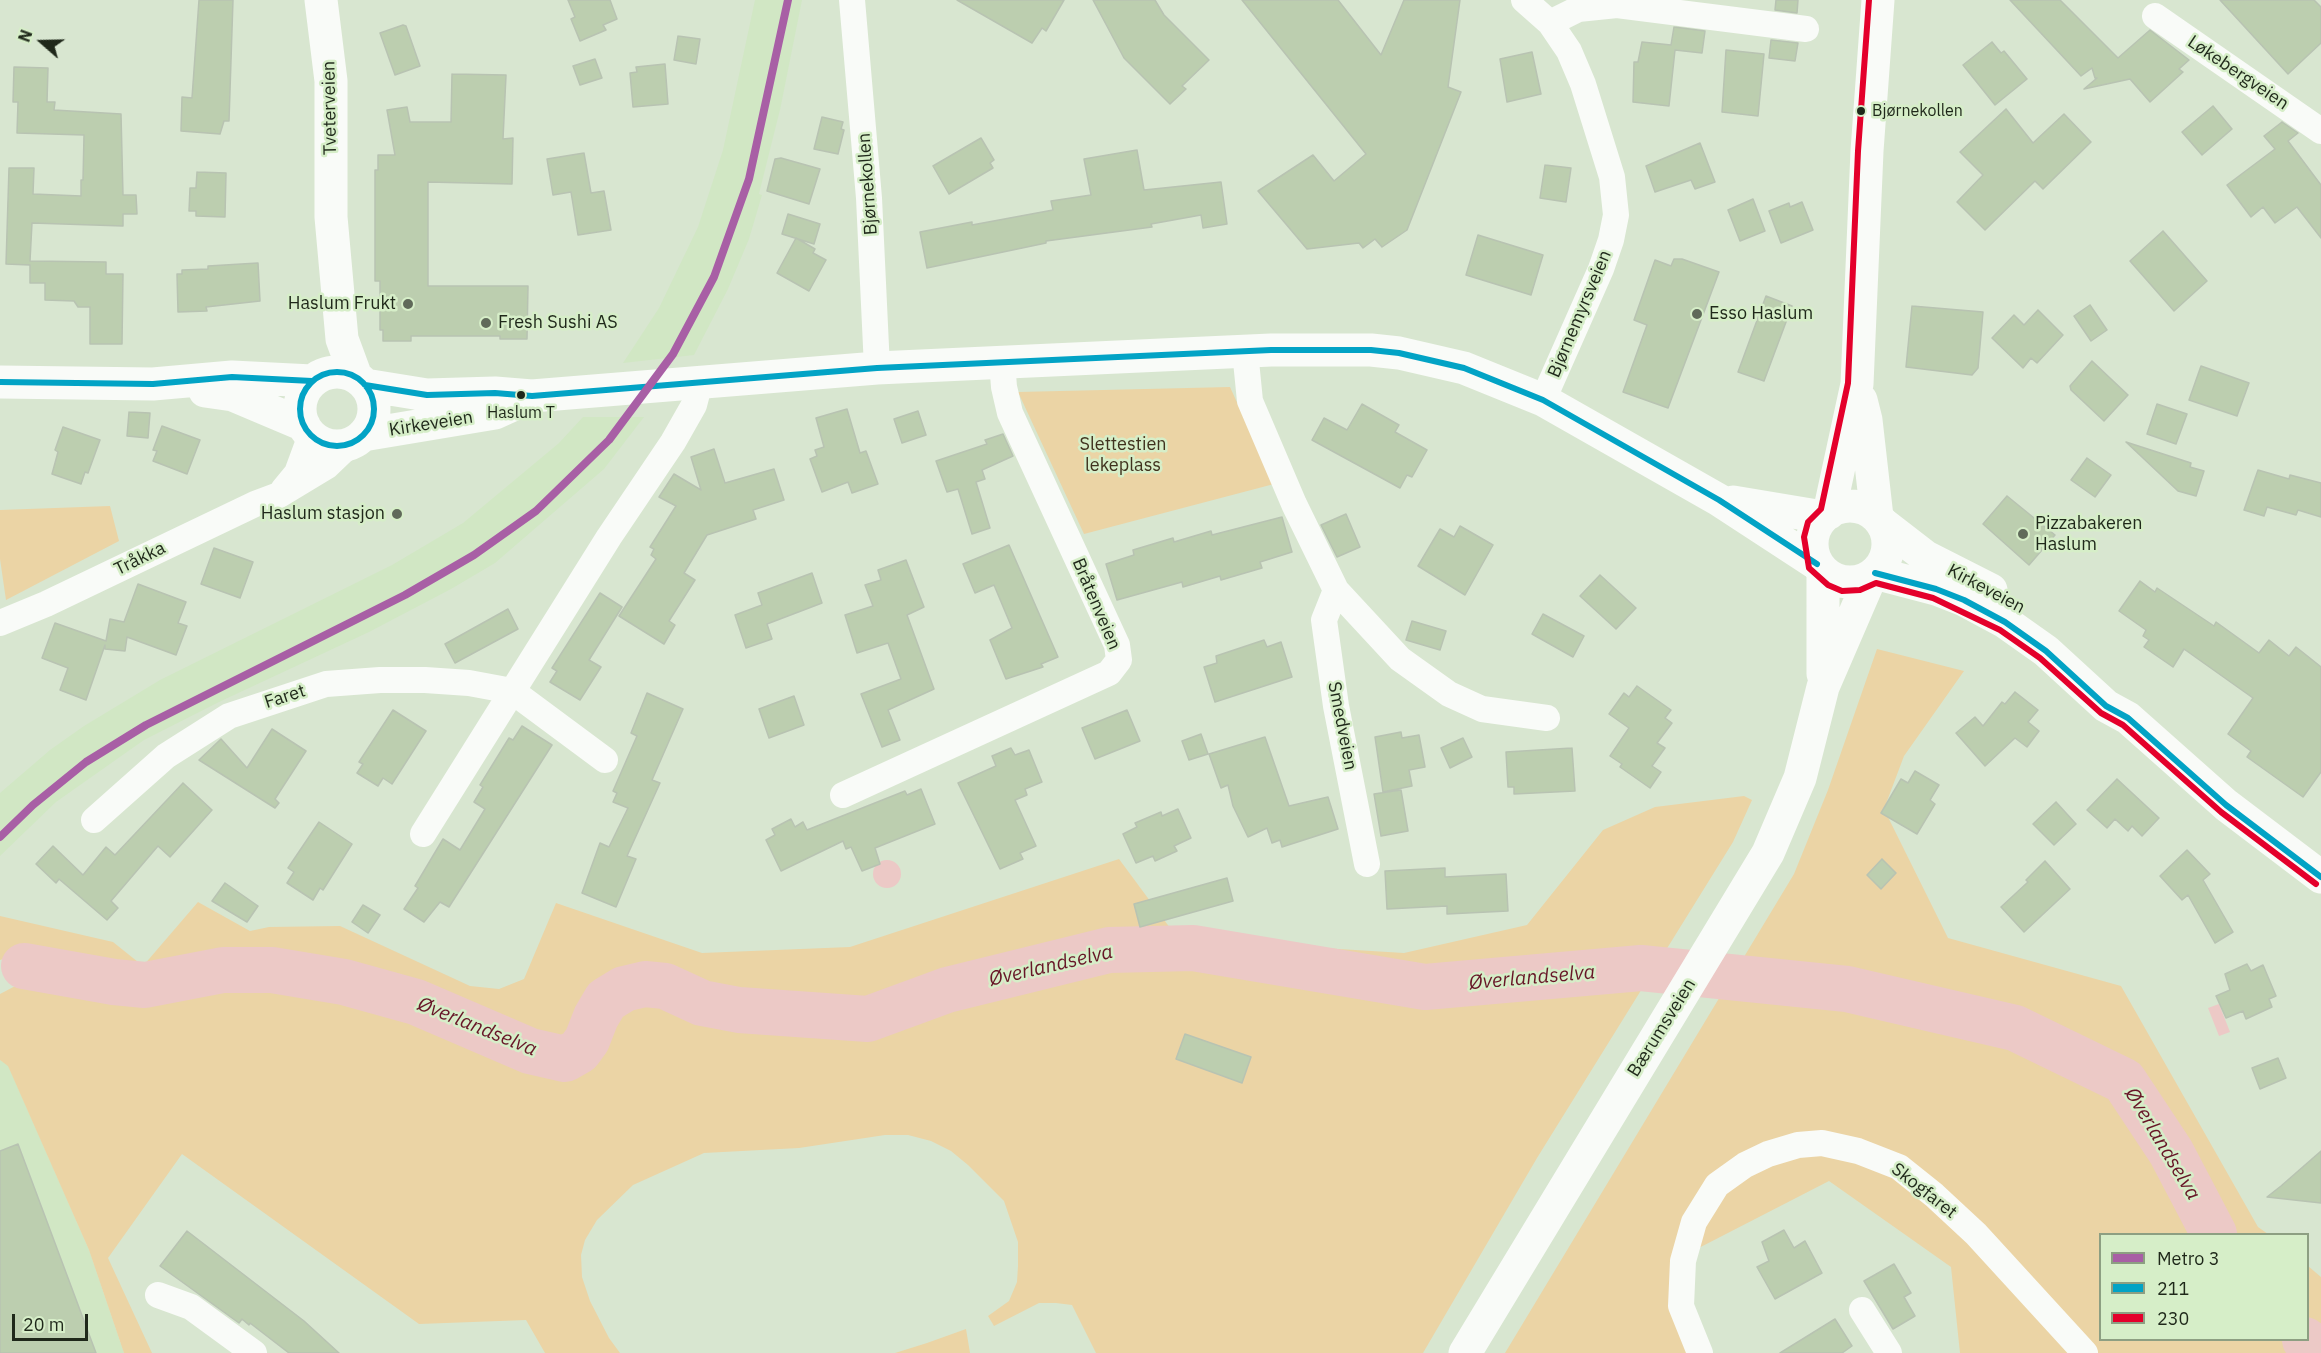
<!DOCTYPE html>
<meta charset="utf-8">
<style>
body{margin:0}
#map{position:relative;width:2321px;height:1353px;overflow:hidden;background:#d8e6d0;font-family:"IBM Plex Sans",sans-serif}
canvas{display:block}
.legend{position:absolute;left:2099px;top:1233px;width:210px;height:108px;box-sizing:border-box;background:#d6eec8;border:2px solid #8d9f82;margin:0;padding:8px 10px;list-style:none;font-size:18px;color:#1f281a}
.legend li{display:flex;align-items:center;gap:12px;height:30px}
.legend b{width:30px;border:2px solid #8d9f82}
.north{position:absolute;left:12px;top:12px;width:60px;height:60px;-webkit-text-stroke:4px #d6eec8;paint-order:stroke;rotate:290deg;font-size:16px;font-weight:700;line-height:24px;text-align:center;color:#1f281a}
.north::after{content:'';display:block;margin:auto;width:21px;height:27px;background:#1f281a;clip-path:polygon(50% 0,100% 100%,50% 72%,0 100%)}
.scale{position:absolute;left:12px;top:1314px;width:76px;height:27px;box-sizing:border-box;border:3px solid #1f281a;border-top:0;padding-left:8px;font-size:18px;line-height:21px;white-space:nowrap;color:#1f281a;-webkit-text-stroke:4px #d6eec8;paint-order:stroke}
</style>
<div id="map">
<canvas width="2321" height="1353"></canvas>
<ul class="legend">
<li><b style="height:8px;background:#a85fa5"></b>Metro 3</li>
<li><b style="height:8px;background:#02a3c5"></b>211</li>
<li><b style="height:8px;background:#e4002b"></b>230</li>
</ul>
<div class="north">N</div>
<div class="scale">20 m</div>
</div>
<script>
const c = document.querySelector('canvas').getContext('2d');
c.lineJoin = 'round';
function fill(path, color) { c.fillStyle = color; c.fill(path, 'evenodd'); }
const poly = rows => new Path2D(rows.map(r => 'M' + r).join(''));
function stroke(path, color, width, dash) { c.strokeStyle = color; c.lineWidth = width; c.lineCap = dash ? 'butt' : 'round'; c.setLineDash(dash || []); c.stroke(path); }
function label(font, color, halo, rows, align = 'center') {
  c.font = font + ' "IBM Plex Sans",sans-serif'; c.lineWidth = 5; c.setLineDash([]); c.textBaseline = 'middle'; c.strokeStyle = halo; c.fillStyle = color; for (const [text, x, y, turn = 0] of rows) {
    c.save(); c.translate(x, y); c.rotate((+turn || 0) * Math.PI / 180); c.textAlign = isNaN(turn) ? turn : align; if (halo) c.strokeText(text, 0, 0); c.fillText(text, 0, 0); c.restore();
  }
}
const built = poly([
 [755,0,802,0,780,110,759,194,762,195,749,239,728,289,694,355,623,363,659,308,698,227,723,150],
 [583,417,644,417,604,469,495,563,451,589,369,632,219,702,144,740,56,802,0,856,0,793,50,750,84,726,160,680,392,565,463,523,559,443],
 [0,1060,8,1065,89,1250,124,1353,0,1353]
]);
const green = poly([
 [1230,387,1274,484,1084,534,1018,392],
 [110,506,119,541,6,600,0,559,0,510],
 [1877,649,1964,671,1904,756,1884,809,1948,938,2121,986,2258,1227,2268,1234,2100,1234,2100,1340,2308,1340,2308,1266,2321,1277,2321,1353,1960,1353,1951,1267,1829,1181,1689,1253,1697,1353,1505,1353,1794,874,1828,790],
 [1744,796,1752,800,1733,842,1537,1158,1423,1353,1096,1353,1072,1305,1056,1303,1039,1303,994,1326,988,1316,1009,1301,1017,1282,1018,1266,1018,1242,1004,1201,968,1165,951,1151,931,1141,908,1135,885,1135,799,1148,704,1153,633,1185,597,1220,585,1240,581,1255,582,1277,590,1301,609,1338,620,1353,545,1353,526,1320,419,1324,182,1154,108,1258,152,1353,124,1353,89,1250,8,1066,0,1060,0,994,21,983,23,954,0,960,0,916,113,942,143,966,198,902,250,931,269,927,340,926,470,986,499,989,524,979,556,903,702,953,850,947,1119,859,1173,932,1290,946,1404,953,1527,925,1603,830,1655,807],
 [966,1329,970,1353,895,1353,927,1343]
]);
const water = poly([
 '873 874a14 14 0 1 1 28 0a14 14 0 1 1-28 0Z',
 [2219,1004,2230,1032,2219,1036,2208,1008]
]);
const river = poly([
 [24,966,114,982,145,985,223,970,272,970,344,982,416,1002,530,1051,565,1059,579,1051,587,1040,596,1017,606,1000,624,989,645,984,665,986,702,1003,739,1010,868,1019,947,990,1109,950,1193,948,1425,987,1641,968,1847,989,2015,1028,2124,1081,2171,1152,2214,1234],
 [2305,1340,2321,1353]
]);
const building = poly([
 [199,0,233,0,229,121,224,121,220,134,181,131,182,97,192,98,199,0],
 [568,0,610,0,617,19,603,25,606,30,580,41,571,19,575,17,568,0],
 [957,0,1064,0,1046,31,1042,28,1032,43,957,0],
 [1093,0,1155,0,1164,15,1209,60,1182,86,1186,89,1170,104,1124,58,1093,0],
 [1242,0,1338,0,1381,55,1404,0,1460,0,1448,87,1461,92,1407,230,1382,247,1375,239,1363,248,1359,243,1307,249,1258,191,1313,155,1334,181,1366,154,1242,0],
 [1776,0,1798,0,1797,13,1775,10,1776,0],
 [2010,0,2060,0,2118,58,2150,30,2189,60,2179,69,2183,72,2150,102,2130,79,2084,89,2097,78,2095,78,2092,68,2081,76,2010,0],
 [2220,0,2314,0,2321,7,2321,43,2288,74,2220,0],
 [403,25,406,26,420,66,395,75,380,33,403,25],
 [1674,27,1705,31,1702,53,1675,50,1669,106,1633,102,1634,62,1638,62,1642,42,1671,45,1674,27],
 [678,36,700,39,696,64,674,60,678,36],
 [1771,40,1798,43,1795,61,1769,58,1771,40],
 [1992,42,2001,53,2004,51,2027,79,1995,105,1963,65,1992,42],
 [1726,50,1764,54,1758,116,1722,112,1726,50],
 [1532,52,1541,94,1507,102,1500,59,1532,52],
 [595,59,602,78,580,85,573,66,595,59],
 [665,64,668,104,633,107,630,73,637,72,636,67,665,64],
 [14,67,48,68,47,102,55,102,54,110,121,114,123,195,136,195,137,214,123,214,123,226,32,223,30,261,106,262,106,274,123,274,122,344,90,344,90,307,78,307,74,301,45,300,45,283,30,283,30,265,6,264,9,168,34,168,33,194,81,196,81,180,83,180,84,135,17,133,18,102,13,102,14,67],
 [452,74,506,75,503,139,513,138,512,184,428,182,428,286,528,286,527,339,500,339,500,336,411,336,411,341,383,341,383,330,380,330,380,281,375,281,375,170,378,170,378,155,395,155,387,110,407,107,410,122,451,122,452,74],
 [2213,106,2232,129,2202,155,2182,132,2213,106],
 [2006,109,2033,143,2064,114,2091,142,2043,189,2035,181,1985,230,1957,202,1983,175,1960,152,2006,109],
 [822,117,843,122,841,129,844,130,838,154,814,149,822,117],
 [2282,122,2298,133,2288,141,2321,185,2321,238,2297,207,2275,223,2263,207,2251,217,2227,185,2275,149,2264,136,2282,122],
 [981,138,994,160,990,163,993,168,949,194,933,166,981,138],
 [1700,143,1715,182,1695,189,1691,180,1655,192,1646,166,1700,143],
 [1137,150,1144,190,1221,182,1227,224,1203,228,1201,215,1151,224,1152,227,1046,241,1046,243,927,268,920,232,972,222,972,225,1053,210,1051,201,1091,195,1084,159,1137,150],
 [584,153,591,193,604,191,611,230,578,235,571,192,553,195,547,159,584,153],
 [781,158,820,169,809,204,767,191,775,159,781,158],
 [1545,165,1571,168,1566,202,1540,198,1545,165],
 [197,172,226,173,225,217,196,216,196,211,189,211,190,188,196,188,197,172],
 [1753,199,1765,231,1740,241,1728,210,1753,199],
 [1802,202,1813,230,1781,243,1769,211,1789,203,1790,207,1802,202],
 [788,214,820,224,814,244,782,234,788,214],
 [2163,231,2207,281,2174,311,2130,261,2163,231],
 [1478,235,1543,255,1531,295,1466,275,1478,235],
 [796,238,815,249,813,253,826,260,809,291,777,273,796,238],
 [1674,259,1682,259,1719,272,1668,408,1623,392,1647,325,1634,320,1655,260,1671,266,1674,259],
 [258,263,260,301,206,307,207,311,178,312,177,274,182,274,182,270,208,269,208,266,258,263],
 [1766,296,1792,306,1764,381,1738,372,1766,296],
 [2090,305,2107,330,2091,341,2074,316,2090,305],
 [1912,306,1983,312,1978,368,1972,375,1906,367,1912,306],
 [2038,310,2063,335,2037,363,2031,358,2023,368,1992,338,2014,315,2024,325,2038,310],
 [2092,361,2128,395,2104,421,2071,390,2070,386,2092,361],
 [2201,366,2249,383,2237,416,2189,400,2201,366],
 [1362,404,1399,425,1395,432,1427,450,1412,477,1407,475,1400,488,1312,440,1324,418,1347,430,1362,404],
 [2157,404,2187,414,2176,444,2147,434,2157,404],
 [847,409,860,453,866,451,878,484,852,493,848,482,822,492,810,459,817,456,815,450,824,447,816,418,847,409],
 [918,411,926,435,902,443,894,419,918,411],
 [129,412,150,413,148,438,127,436,129,412],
 [162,426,200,440,187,474,153,461,157,451,153,450,162,426],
 [63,427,100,440,88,473,85,472,81,484,52,474,58,452,55,450,63,427],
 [1003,434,1013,456,982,470,985,479,976,482,990,528,972,534,958,489,947,492,936,461,987,444,985,440,1003,434],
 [2126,442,2191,463,2190,467,2204,471,2196,496,2178,491,2126,442],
 [714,449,725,483,774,469,784,500,753,510,756,519,707,535,684,573,695,580,669,621,675,625,664,644,619,616,656,559,651,555,654,549,650,547,676,506,659,497,674,474,701,490,691,457,714,449],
 [2087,458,2111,475,2095,497,2071,480,2087,458],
 [2258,470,2289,479,2290,475,2321,483,2321,517,2298,510,2296,515,2267,507,2264,516,2244,510,2258,470],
 [2007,496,2055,535,2029,565,1983,524,2007,496],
 [1346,514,1360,547,1337,557,1321,525,1346,514],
 [1282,517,1292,552,1260,562,1262,568,1221,580,1220,576,1183,587,1182,582,1117,600,1106,564,1134,555,1133,550,1173,538,1174,542,1211,531,1212,535,1282,517],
 [1460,526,1493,545,1465,595,1418,566,1440,529,1454,537,1460,526],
 [1009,545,1058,657,1041,664,1043,667,1006,679,990,640,1012,628,994,585,975,593,963,564,1009,545],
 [214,548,253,562,240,598,201,584,214,548],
 [906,560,924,607,907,615,934,689,888,710,900,740,882,747,861,694,901,679,888,643,857,653,845,615,873,606,865,585,881,580,878,570,906,560],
 [812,573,822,603,767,624,772,639,746,648,735,615,762,605,758,593,812,573],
 [1600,575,1636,608,1616,629,1580,596,1600,575],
 [2140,581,2155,592,2157,588,2214,626,2216,622,2259,653,2269,640,2289,656,2296,647,2321,667,2321,772,2303,797,2247,757,2251,751,2228,734,2253,698,2184,649,2173,667,2144,647,2149,640,2143,636,2146,630,2119,611,2140,581],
 [138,584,186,602,178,623,187,626,176,655,127,637,125,651,105,649,105,645,86,700,60,690,68,668,42,658,55,623,106,641,110,619,124,622,138,584],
 [600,593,622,607,589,660,601,667,580,700,550,682,557,671,552,668,600,593],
 [508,609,518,629,455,663,445,644,508,609],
 [1543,614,1584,636,1573,657,1532,634,1543,614],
 [1412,621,1446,631,1440,650,1406,640,1412,621],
 [1264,640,1267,647,1281,642,1292,677,1215,702,1204,667,1217,663,1216,656,1264,640],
 [1637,686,1671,710,1665,718,1672,723,1657,743,1665,748,1652,766,1661,772,1650,788,1620,767,1622,764,1610,756,1629,728,1609,714,1624,693,1629,697,1637,686],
 [2015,692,2038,710,2028,722,2039,731,2027,747,2015,738,1985,766,1956,733,1975,717,1983,726,2002,702,2005,704,2015,692],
 [647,693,683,709,652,780,660,783,627,856,636,859,616,907,582,893,600,843,609,847,628,808,613,802,617,793,613,791,637,736,631,733,647,693],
 [794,696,804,725,769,738,759,709,794,696],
 [393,710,426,731,392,784,383,778,378,786,357,773,363,764,359,762,393,710],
 [1127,710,1140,741,1095,759,1082,728,1127,710],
 [522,726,552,745,449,907,440,902,424,922,404,909,418,888,415,886,443,839,460,850,485,809,474,802,483,787,480,785,509,738,513,740,522,726],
 [272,729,306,751,275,799,279,803,275,808,199,760,221,739,247,768,272,729],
 [1401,732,1402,738,1419,735,1425,767,1409,770,1412,786,1383,792,1375,737,1401,732],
 [1201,734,1208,754,1189,760,1182,741,1201,734],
 [1265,737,1289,806,1328,797,1338,829,1282,847,1280,840,1272,843,1267,828,1248,837,1233,806,1228,785,1221,788,1209,754,1265,737],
 [1463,738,1472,757,1450,768,1441,748,1463,738],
 [1011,748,1015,755,1029,750,1042,782,1025,789,1027,795,1015,800,1036,846,1020,853,1023,859,1000,869,958,783,996,766,992,756,1011,748],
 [1572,748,1575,791,1514,794,1514,787,1508,787,1506,752,1572,748],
 [1915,771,1939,785,1930,800,1935,804,1917,834,1881,813,1901,779,1908,783,1915,771],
 [2117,779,2159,818,2142,836,2132,826,2128,831,2115,819,2107,828,2087,810,2117,779],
 [183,783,212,810,170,857,158,846,111,901,118,908,107,920,59,879,56,883,36,864,53,846,83,875,106,847,115,855,183,783],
 [921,789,935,824,875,848,880,864,862,871,851,847,846,849,843,841,781,871,766,840,775,835,772,829,791,819,795,827,803,822,807,830,905,791,907,795,921,789],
 [1401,790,1408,831,1381,836,1374,794,1401,790],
 [2056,802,2076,824,2054,845,2033,824,2056,802],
 [1178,809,1191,838,1174,846,1177,851,1155,861,1153,856,1136,863,1123,834,1137,827,1135,823,1161,812,1162,816,1178,809],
 [319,822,352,844,323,890,320,888,313,900,287,883,294,872,288,868,319,822],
 [2187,850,2210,874,2203,880,2233,932,2215,943,2188,895,2182,900,2160,876,2187,850],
 [1882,859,1896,873,1881,889,1867,875,1882,859],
 [2045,861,2070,889,2024,932,2001,907,2028,882,2026,880,2045,861],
 [1445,868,1445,877,1506,874,1508,911,1447,914,1447,906,1387,909,1385,871,1445,868],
 [1227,878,1233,901,1140,927,1134,904,1227,878],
 [225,883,258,906,247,922,212,901,225,883],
 [363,905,380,915,368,933,352,922,363,905],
 [2247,964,2251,971,2263,965,2276,996,2269,999,2272,1007,2246,1019,2243,1011,2226,1018,2216,996,2230,990,2225,974,2247,964],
 [1185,1034,1251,1057,1242,1083,1176,1059,1185,1034],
 [2278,1058,2286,1078,2260,1089,2252,1068,2278,1058],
 [18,1144,96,1353,0,1353,0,1151,18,1144],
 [2321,1151,2321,1203,2267,1197,2281,1186,2321,1151],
 [1784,1230,1794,1248,1805,1241,1822,1273,1775,1299,1757,1267,1769,1261,1762,1242,1784,1230],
 [187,1231,304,1321,339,1353,289,1353,250,1323,249,1325,242,1319,239,1323,160,1266,187,1231],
 [1894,1264,1911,1293,1904,1297,1915,1316,1893,1329,1864,1281,1894,1264],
 [1835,1319,1852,1346,1842,1353,1780,1353,1835,1319]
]);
const street = poly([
 [852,0,869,198,877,368],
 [1524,0,1550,23,1569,51,1583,84,1612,177,1616,215,1611,240,1601,269,1543,400],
 [2155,16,2321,131],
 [1550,23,1578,9,1617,5,1806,29],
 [1245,351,1250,401,1294,504,1336,590,1324,620,1336,706,1367,864],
 [283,490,297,473,311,435],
 [1336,590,1400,659,1449,694,1482,709,1547,718],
 [0,623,46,604,255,504,279,495,327,466,351,443],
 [843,795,1109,673,1119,660,1117,645,1010,413,1004,387,1002,361],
 [94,820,166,756,229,716,326,684,380,680,425,680,469,683,512,691,605,760],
 [423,834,609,537,673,442,694,405,700,382],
 [158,1295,191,1307,254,1353],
 [1862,1310,1889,1353],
 [1700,1353,1681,1306,1683,1261,1694,1222,1717,1185,1745,1165,1768,1154,1798,1145,1822,1143,1858,1151,1899,1167,1934,1195,1976,1234,2085,1353]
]);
const secondary = poly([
 [321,0,331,81,331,217,342,339,356,377],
 '300 409a37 37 0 1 1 74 0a37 37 0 1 1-74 0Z',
 [0,382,153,384,232,377,312,381],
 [365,385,427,395,495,393,532,396,877,368,1271,350,1371,350,1399,353,1464,368,1543,400,1719,500,1817,564],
 [205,391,233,395,304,425],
 [363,435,495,413,517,403],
 [1733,502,1823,517],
 [1882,523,1926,557,1991,590],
 [1875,573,1936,589,1964,600,2005,622,2046,651,2106,706,2128,718,2226,805,2321,877]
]);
const primary = poly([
 [1861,400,1866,420,1877,517],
 '1812 544a38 38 0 1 1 76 0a38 38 0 1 1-76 0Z',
 [1829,513,1857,384,1867,151,1878,0],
 [1823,571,1823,674],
 [1465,1353,1768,853,1800,778,1823,687,1871,576]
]);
const bus1 = poly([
 '300 409a37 37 0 1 1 74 0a37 37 0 1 1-74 0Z',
 [0,382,153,384,232,377,312,381],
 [365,385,427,395,495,393,532,396,877,368,1271,350,1371,350,1399,353,1464,368,1543,400,1719,500,1817,564],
 [1875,573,1936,589,1964,600,2005,622,2046,651,2106,706,2128,718,2226,805,2321,877]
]);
const bus2 = poly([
 [1869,0,1858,151,1848,383,1821,509,1808,522,1804,537,1809,568,1828,585,1842,591,1860,590,1876,583,1933,598,2000,630,2040,658,2101,713,2123,725,2221,812,2316,884]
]);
const metro1 = poly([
 [0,837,33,805,86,762,146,725,405,595,474,555,536,511,609,440,673,354,714,277,749,179,788,0]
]);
const markers = [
 [1861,111,5,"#1f281a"],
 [408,304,6,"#606a5a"],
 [1697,314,6,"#606a5a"],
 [486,323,6,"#606a5a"],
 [521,395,5,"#1f281a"],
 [397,514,6,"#606a5a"],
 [2023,534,6,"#606a5a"]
];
const busNames = [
 ["Bjørnekollen",1872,111],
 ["Haslum T",521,413,"center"]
];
const streetNames = [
 ["Løkebergveien",2238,73,34],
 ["Tveterveien",330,108,-91],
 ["Bjørnekollen",868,184,-94],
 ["Bjørnemyrsveien",1580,314,-67],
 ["Kirkeveien",431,424,-9],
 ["Tråkka",140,559,-26],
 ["Kirkeveien",1986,589,28],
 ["Bråtenveien",1096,604,67],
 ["Faret",285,697,-18],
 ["Smedveien",1342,726,79],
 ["Bærumsveien",1662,1028,-58],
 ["Skogfaret",1924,1191,38]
];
const poiNames = [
 ["Haslum Frukt",396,304,"right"],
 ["Esso Haslum",1709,314],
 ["Fresh Sushi AS",498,323],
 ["Haslum stasjon",385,514,"right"],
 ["Pizzabakeren",2035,524],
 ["Haslum",2035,545]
];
const parkNames = [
 ["Slettestien",1123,445],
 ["lekeplass",1123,466]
];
const waterNames = [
 ["Øverlandselva",1051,966,-13],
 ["Øverlandselva",1532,978,-5],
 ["Øverlandselva",477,1027,22],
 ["Øverlandselva",2162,1144,59]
];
fill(built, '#d1e7c4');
fill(green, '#ebd4a5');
fill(water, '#ecc9c6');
stroke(river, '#ecc9c6', 46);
fill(building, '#bcceaf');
stroke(building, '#b8c3b2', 1.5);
stroke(street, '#f9fbf8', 26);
stroke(secondary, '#f9fbf8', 33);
stroke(primary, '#f9fbf8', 33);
stroke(bus1, '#02a3c5', 6);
stroke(bus2, '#e4002b', 6);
stroke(metro1, '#a85fa5', 8);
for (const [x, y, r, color] of markers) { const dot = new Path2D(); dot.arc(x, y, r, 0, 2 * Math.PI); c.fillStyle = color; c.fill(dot); stroke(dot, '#d6eec8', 2); }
label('16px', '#1f281a', '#d6eec8', busNames, 'left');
label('18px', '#1f281a', '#d6eec8', streetNames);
label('18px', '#1f281a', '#d6eec8', poiNames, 'left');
label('18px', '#40321e', '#d6eec8', parkNames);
label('italic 20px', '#671627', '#d6eec8', waterNames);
</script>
